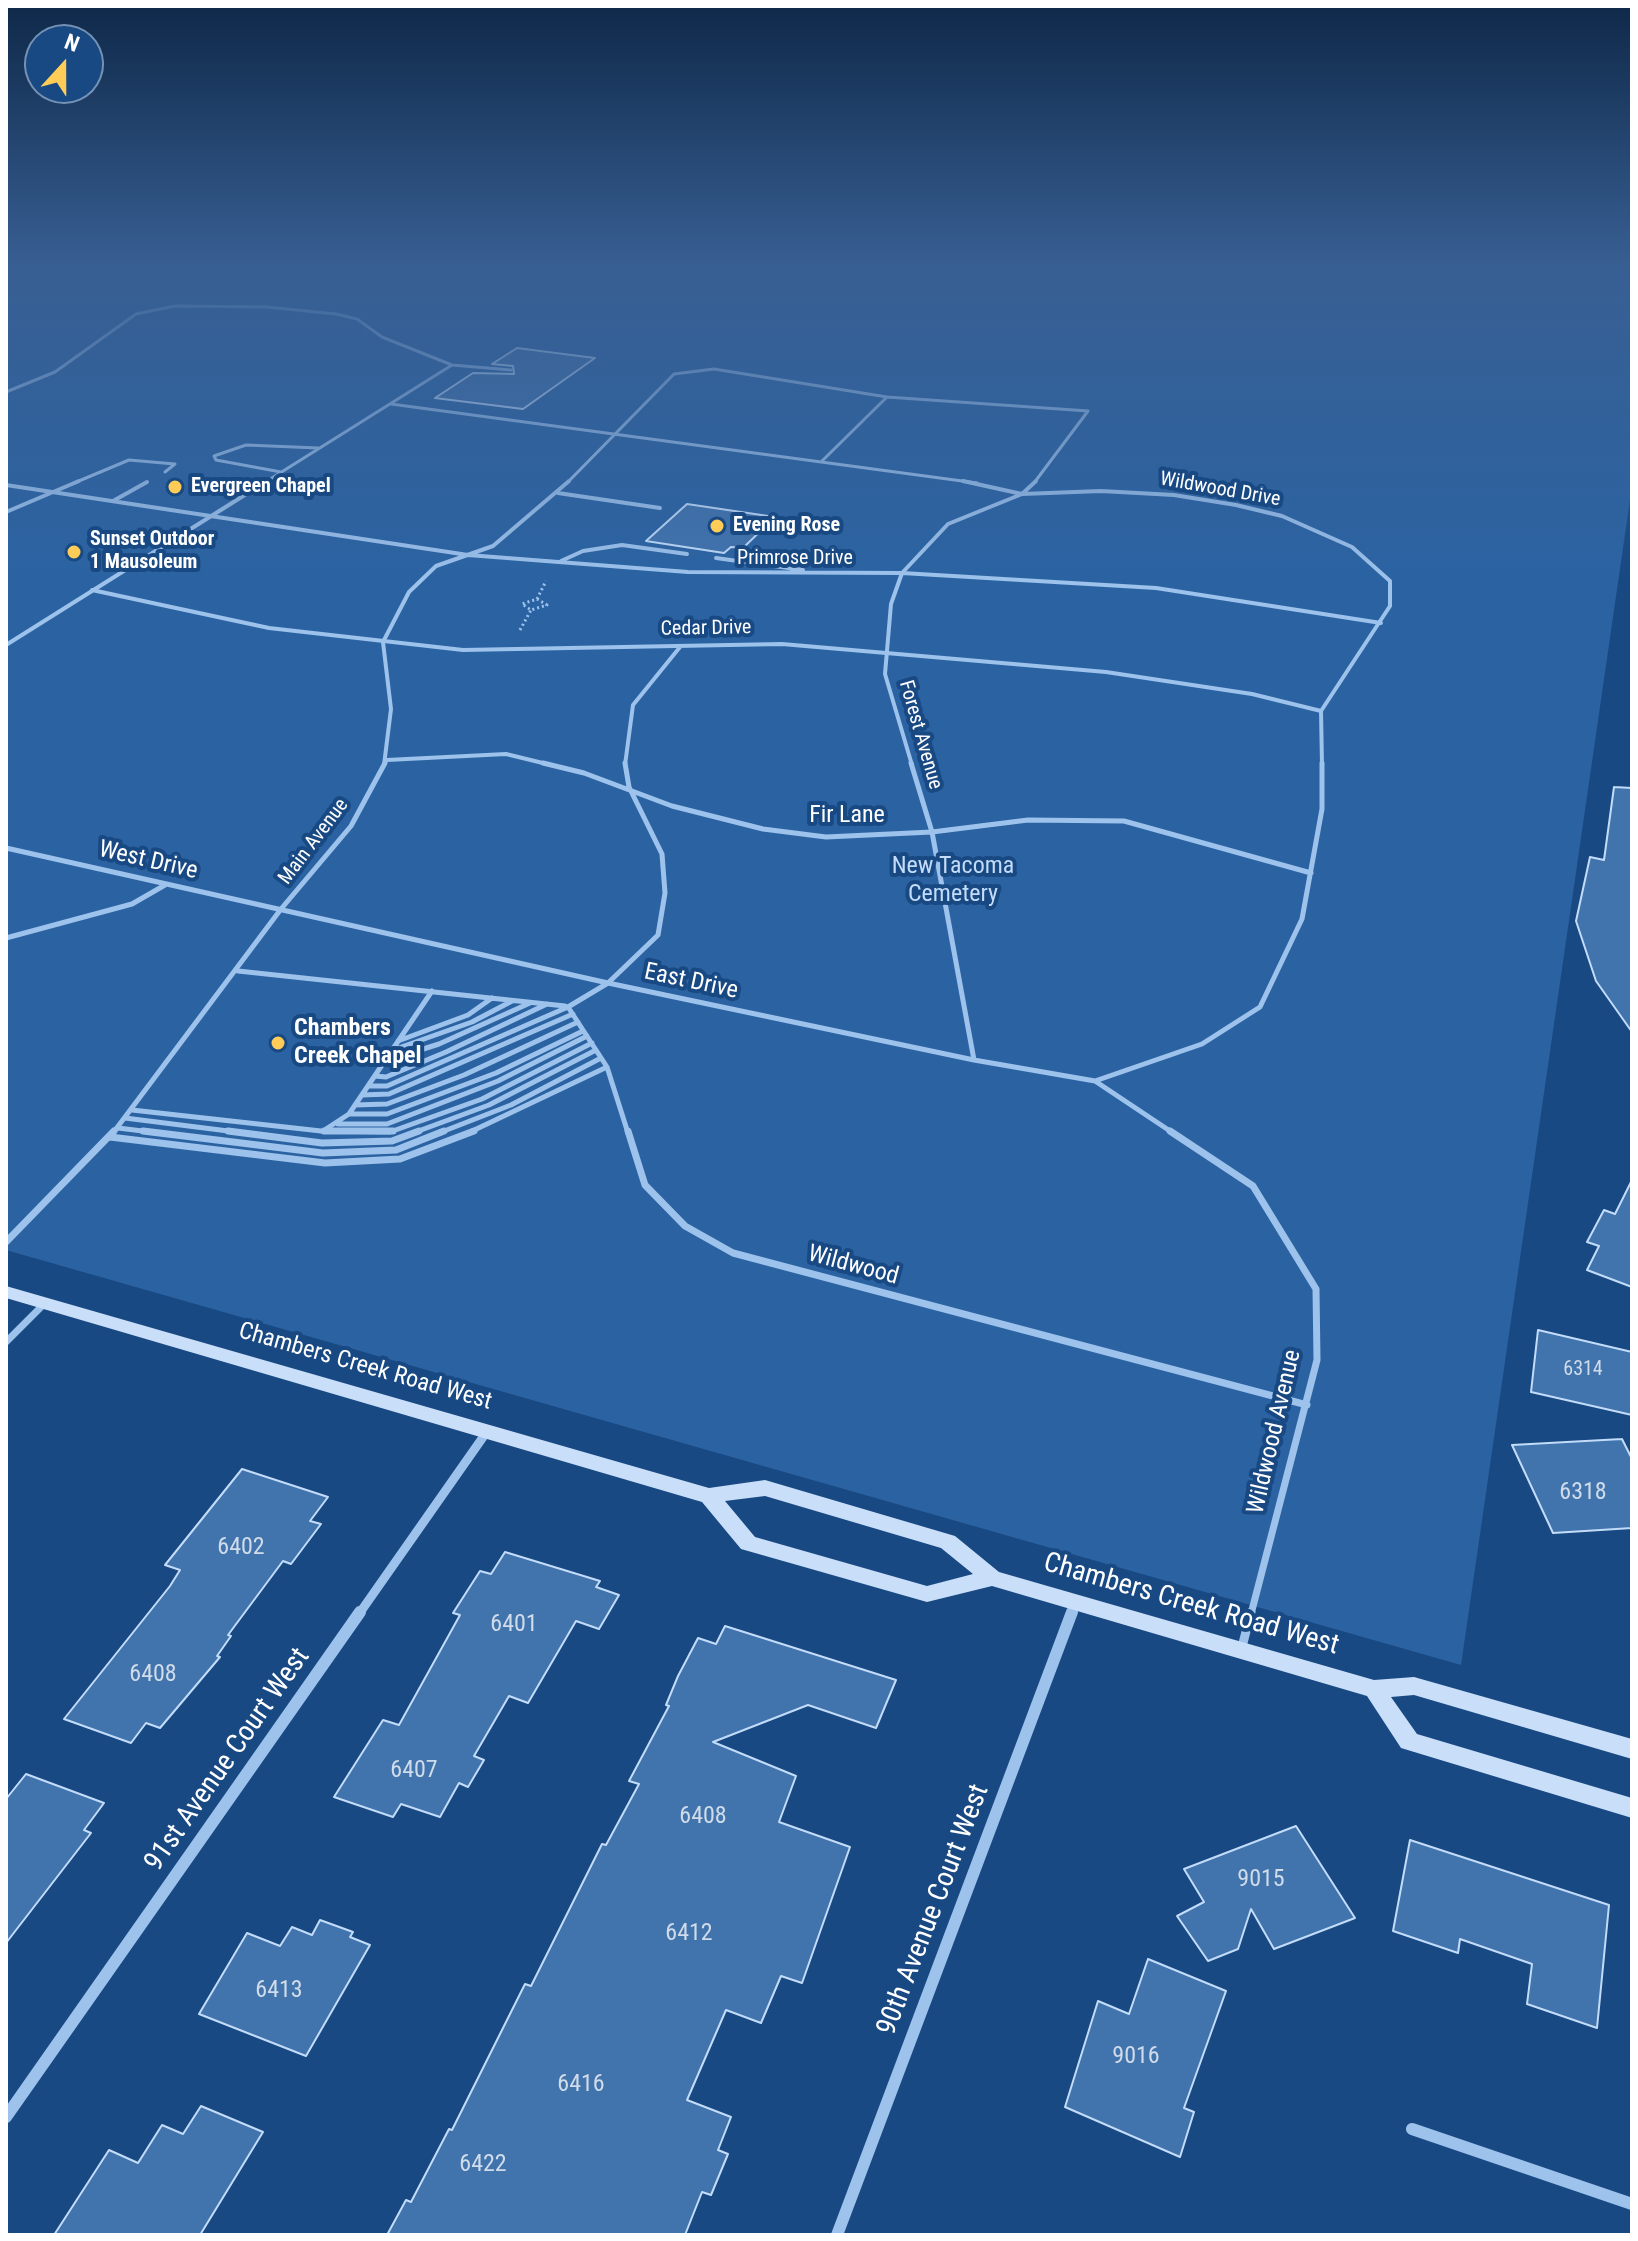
<!DOCTYPE html>
<style>
body{margin:0}
#map{position:relative;width:1638px;height:2241px;overflow:hidden;background:#194983;font-family:"Roboto Condensed",sans-serif}
canvas{display:block}
.frame{position:absolute;inset:0;border:8px solid #fff;pointer-events:none}
.north{position:absolute;left:24px;top:24px;width:80px;height:80px;box-sizing:border-box;background:#194983;border:2px solid #7592b5;border-radius:50%;rotate:21deg;font-size:22px;font-weight:700;line-height:32px;text-align:center;color:#fff}
.north::after{content:'';display:block;margin:auto;width:28px;height:36px;background:#ffcc57;clip-path:polygon(50% 0,100% 100%,50% 72%,0 100%)}
</style>
<div id="map">
<canvas width="1638" height="2241"></canvas>
<div class="frame"></div>
<div class="north">N</div>
</div>
<script>
const c = document.querySelector('canvas').getContext('2d');
c.lineJoin = 'round';
function fill(path, color) { c.fillStyle = color; c.fill(path, 'evenodd'); }
const poly = rows => new Path2D(rows.map(r => 'M' + r).join(''));
function stroke(path, color, width, dash) { c.strokeStyle = color; c.lineWidth = width; c.lineCap = dash ? 'butt' : 'round'; c.setLineDash(dash || []); c.stroke(path); }
function label(font, color, halo, rows, align = 'center') {
  c.font = font + ' "Roboto Condensed",sans-serif'; c.lineWidth = 8; c.setLineDash([]); c.textBaseline = 'middle'; c.strokeStyle = halo; c.fillStyle = color; for (const [text, x, y, turn = 0] of rows) {
    c.save(); c.translate(x, y); c.rotate((+turn || 0) * Math.PI / 180); c.textAlign = isNaN(turn) ? turn : align; if (halo) c.strokeText(text, 0, 0); c.fillText(text, 0, 0); c.restore();
  }
}
const green = poly([
 [6,267,1632,267,1632,486,1461,1665,6,1250]
]);
const building = poly([
 [517,348,595,358,523,409,435,398,473,373,514,374,513,366,492,364,517,348],
 [687,504,775,517,743,548,731,547,724,553,646,541,687,504],
 [1614,787,1632,788,1632,1032,1596,981,1576,921,1590,857,1604,860,1614,787],
 [1632,1180,1632,1287,1587,1270,1599,1246,1587,1242,1604,1210,1615,1214,1632,1180],
 [1538,1330,1632,1352,1632,1415,1531,1392,1538,1330],
 [1622,1439,1632,1459,1632,1528,1553,1533,1512,1445,1622,1439],
 [242,1469,328,1497,310,1521,321,1524,291,1564,283,1561,228,1635,231,1636,217,1656,220,1657,160,1728,146,1723,131,1743,64,1719,170,1586,180,1570,165,1565,242,1469],
 [505,1552,600,1581,596,1587,619,1595,599,1629,576,1621,528,1703,509,1696,474,1756,484,1760,468,1787,459,1783,440,1817,401,1804,393,1817,334,1797,383,1720,399,1725,460,1615,453,1613,480,1571,491,1574,505,1552],
 [725,1626,896,1680,876,1728,808,1705,713,1742,796,1776,779,1822,850,1847,802,1983,781,1976,761,2023,726,2010,687,2100,731,2117,718,2150,728,2154,711,2195,702,2192,685,2235,387,2235,406,2200,411,2202,449,2129,452,2130,525,1984,531,1986,602,1844,606,1845,639,1784,629,1781,669,1706,666,1705,678,1676,698,1638,716,1644,725,1626],
 [26,1774,104,1803,84,1830,91,1833,6,1943,6,1799,26,1774],
 [1296,1826,1355,1918,1274,1949,1251,1909,1238,1949,1208,1961,1177,1916,1204,1902,1184,1869,1296,1826],
 [1410,1840,1609,1905,1597,2028,1527,2004,1532,1964,1460,1939,1458,1953,1393,1931,1410,1840],
 [320,1920,353,1932,350,1937,370,1945,306,2056,199,2014,247,1933,280,1946,292,1927,312,1935,320,1920],
 [1148,1959,1226,1991,1184,2108,1194,2112,1180,2157,1065,2107,1098,2001,1129,2014,1148,1959],
 [201,2106,263,2132,200,2235,54,2235,109,2150,138,2163,162,2125,183,2134,201,2106]
]);
const path = poly([
 [537,599,547,605,531,610,522,604,537,599],
 [537,599,546,581],
 [520,630,531,610]
]);
const laneFar4 = poly([
 [6,392,55,372,136,314,175,306,267,307,336,314,357,319,382,337,452,365,511,370],
 [391,404,977,483],
 [821,462,887,397],
 [281,472,216,460,214,456,246,445,318,448],
 [74,483,129,460,175,464,165,472],
 [264,483,452,365],
 [567,483,674,374,714,369,887,397,1088,411],
 [1034,483,1088,411]
]);
const laneFar3 = poly([
 [963,481,1022,494,1101,491,1174,495,1236,505,1282,516,1352,547,1390,581,1390,606,1321,711,1322,765],
 [6,485,468,555,688,572,902,573,1156,588,1381,623],
 [558,493,660,508],
 [113,501,147,482],
 [6,512,79,481],
 [716,558,803,570],
 [561,561,583,551,622,545,687,554],
 [92,590,269,628,463,650,782,644,1106,672,1252,694,1321,711],
 [6,645,267,481],
 [387,760,506,754,551,765],
 [384,765,391,709,383,642,409,592,436,566,493,546,569,481],
 [625,765,633,705,680,647],
 [912,765,885,674,891,604,902,573,948,524,1022,494,1036,481]
]);
const laneFar2 = poly([
 [543,763,584,773,672,806,763,829,826,837,932,832,1028,820,1124,821,1311,873],
 [911,763,932,832,974,1060],
 [6,848,608,983,974,1060,1095,1081,1173,1133],
 [6,938,132,904,165,885],
 [238,971,565,1006],
 [568,1007,607,1067,628,1133],
 [398,1041,468,1015,492,998],
 [393,1050,472,1022,512,1001],
 [386,1061,439,1044,530,1003],
 [375,1076,386,1077,446,1052,547,1004],
 [1095,1081,1202,1044,1260,1007,1302,919,1322,809,1322,763],
 [368,1086,387,1086,568,1007,608,983,658,935,665,893,662,854,629,787,625,763],
 [362,1095,389,1094,573,1014],
 [355,1105,387,1104,464,1075,578,1022],
 [132,1110,321,1131,390,1132,482,1099,592,1043],
 [349,1114,387,1114,496,1073,583,1031],
 [125,1118,244,1133],
 [338,1124,387,1124,498,1081,587,1036],
 [118,1128,159,1133],
 [326,1129,349,1114,432,991],
 [113,1133,281,909,351,826,385,763],
 [413,1133,489,1105,596,1050],
 [439,1133,511,1105,601,1058],
 [468,1133,607,1067]
]);
const laneFar1 = poly([
 [143,1131,323,1153,396,1150,444,1131],
 [228,1131,322,1143,392,1141,419,1131],
 [324,1131,393,1131],
 [628,1131,645,1185,685,1226,733,1253,1307,1405],
 [1170,1131,1253,1186,1316,1289,1317,1360,1251,1614],
 [110,1137,325,1163,400,1159,474,1131],
 [6,1242,114,1131],
 [6,1342,45,1303]
]);
const lane = poly([
 [1242,1647,1251,1612]
]);
const streetFar1 = poly([
 [359,1614,488,1430],
 [1071,1614,1075,1603]
]);
const street = poly([
 [6,2117,360,1612],
 [1412,2129,1632,2204],
 [837,2235,1072,1612]
]);
const secondary = poly([
 [6,1286,709,1488,765,1480,955,1536,999,1572,1374,1680,1414,1677,1632,1739,1632,1759,1414,1695,1391,1697,1417,1734,1632,1798,1632,1818,1401,1748,1367,1696,992,1586,927,1602,748,1551,741,1549,702,1502,6,1298,6,1286],
 [765,1496,941,1548,973,1574,927,1586,755,1537,725,1501,765,1496]
]);
const markers = [
 [175,487,8,"#ffcc57"],
 [717,526,8,"#ffcc57"],
 [74,552,8,"#ffcc57"],
 [278,1043,8,"#ffcc57"]
];
const farPoinames = [
 ["Evergreen Chapel",191,487],
 ["Evening Rose",733,526],
 ["Sunset Outdoor",90,540],
 ["1 Mausoleum",90,563]
];
const farStreetnames = [
 ["Wildwood Drive",1220,490,10],
 ["Primrose Drive",795,559],
 ["Cedar Drive",706,629,-1],
 ["Forest Avenue",920,735,74],
 ["Main Avenue",314,842,-53]
];
const numberNames = [
 ["6314",1583,1370]
];
const streetNames = [
 ["Fir Lane",847,816],
 ["West Drive",148,861,13],
 ["East Drive",691,982,12],
 ["Wildwood",853,1266,15],
 ["Chambers Creek Road West",365,1367,16],
 ["Wildwood Avenue",1275,1432,-77]
];
const parkNames = [
 ["New Tacoma",953,867],
 ["Cemetery",953,895]
];
const poiNames = [
 ["Chambers",294,1029],
 ["Creek Chapel",294,1057]
];
const nearNumbernames = [
 ["6318",1583,1493],
 ["6402",241,1548],
 ["6401",514,1625],
 ["6408",153,1675],
 ["6407",414,1771],
 ["6408",703,1817],
 ["9015",1261,1880],
 ["6412",689,1934],
 ["6413",279,1991],
 ["9016",1136,2057],
 ["6416",581,2085],
 ["6422",483,2165]
];
const nearStreetnames = [
 ["Chambers Creek Road West",1191,1605,16],
 ["91st Avenue Court West",228,1760,-55],
 ["90th Avenue Court West",934,1910,-69]
];
fill(green, '#2b63a2');
fill(building, '#4173ad');
stroke(building, '#c2dcf9', 2);
stroke(path, '#9dc2ec', 3, [2, 3]);
stroke(laneFar4, '#9dc2ec', 3);
stroke(laneFar3, '#9dc2ec', 4);
stroke(laneFar2, '#9dc2ec', 5);
stroke(laneFar1, '#9dc2ec', 7);
stroke(lane, '#9dc2ec', 9);
stroke(streetFar1, '#9dc2ec', 9);
stroke(street, '#9dc2ec', 12);
fill(secondary, '#c9def8');
const sky = c.createLinearGradient(0, 0, 0, 580);
sky.addColorStop(0, '#0e2848');
sky.addColorStop(0.46, '#385f93');
sky.addColorStop(1, '#385f9300');
c.fillStyle = sky;
c.fillRect(0, 0, 1638, 580);
for (const [x, y, r, color] of markers) { const dot = new Path2D(); dot.arc(x, y, r, 0, 2 * Math.PI); c.fillStyle = color; c.fill(dot); stroke(dot, '#194983', 3); }
label('bold 20px', '#fff', '#194983', farPoinames, 'left');
label('20px', '#fff', '#194983', farStreetnames);
label('20px', '#d0dcea', null, numberNames);
label('24px', '#fff', '#194983', streetNames);
label('24px', '#c2dcf9', '#194983', parkNames);
label('bold 24px', '#fff', '#194983', poiNames, 'left');
label('24px', '#d0dcea', null, nearNumbernames);
label('28px', '#fff', '#194983', nearStreetnames);
</script>
